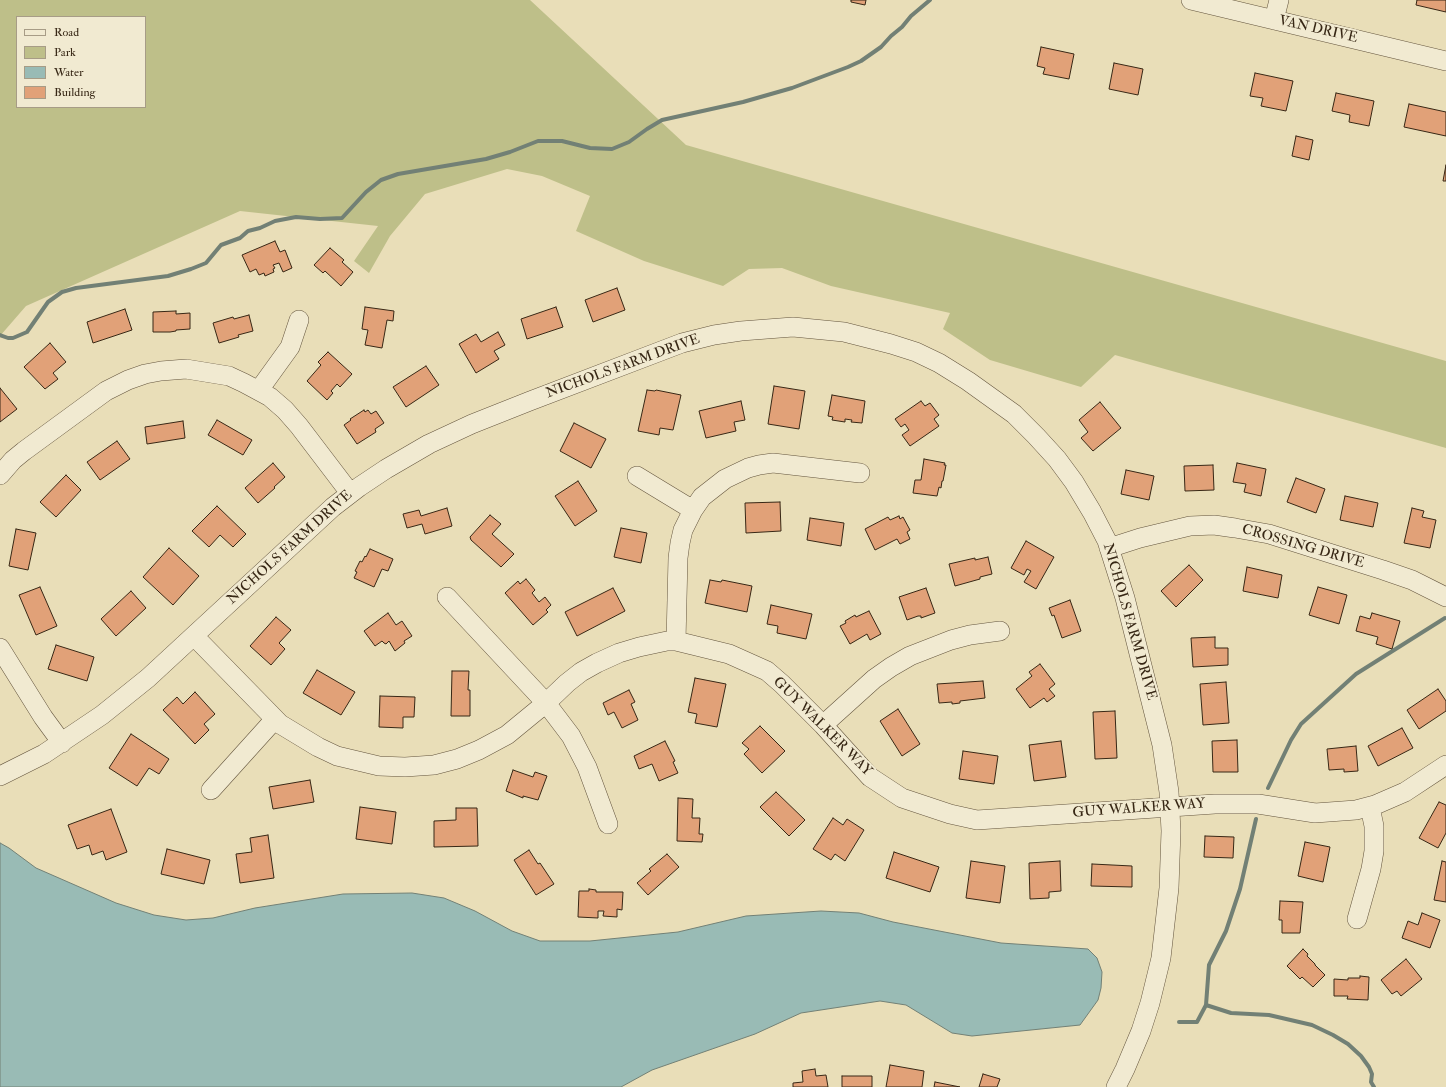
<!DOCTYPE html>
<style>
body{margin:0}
#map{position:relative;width:1446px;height:1087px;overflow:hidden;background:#e9deb8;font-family:"IM FELL Double Pica",serif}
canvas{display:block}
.legend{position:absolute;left:16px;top:16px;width:130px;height:92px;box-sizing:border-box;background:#f1ead1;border:1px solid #a79c86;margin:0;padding:5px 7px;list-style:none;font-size:12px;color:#372715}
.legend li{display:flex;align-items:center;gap:8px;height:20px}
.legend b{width:20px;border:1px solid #a79c86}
</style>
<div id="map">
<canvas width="1446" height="1087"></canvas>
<ul class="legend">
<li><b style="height:5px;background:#f1ead1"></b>Road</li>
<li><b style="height:11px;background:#bebf89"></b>Park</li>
<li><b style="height:11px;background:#99bbb5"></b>Water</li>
<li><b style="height:11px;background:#e1a178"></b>Building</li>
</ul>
</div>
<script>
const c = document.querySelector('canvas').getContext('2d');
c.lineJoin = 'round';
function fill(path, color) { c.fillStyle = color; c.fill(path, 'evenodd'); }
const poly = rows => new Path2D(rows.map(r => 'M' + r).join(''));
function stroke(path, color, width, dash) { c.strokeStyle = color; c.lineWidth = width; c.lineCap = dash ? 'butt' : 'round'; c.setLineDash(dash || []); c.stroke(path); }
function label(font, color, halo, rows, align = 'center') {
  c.font = font + ' "IM FELL Double Pica",serif'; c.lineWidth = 4; c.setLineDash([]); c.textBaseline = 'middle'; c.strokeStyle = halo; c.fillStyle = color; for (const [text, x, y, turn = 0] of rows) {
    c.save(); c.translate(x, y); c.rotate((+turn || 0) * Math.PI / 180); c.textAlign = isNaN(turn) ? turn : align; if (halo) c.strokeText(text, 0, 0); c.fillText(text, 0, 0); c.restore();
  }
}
const green = poly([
 [0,0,530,0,686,145,1446,361,1446,448,1115,355,1081,387,990,360,943,329,950,313,831,286,782,268,749,269,723,286,644,261,576,231,590,196,542,176,507,169,425,194,390,236,369,273,354,261,378,226,240,211,26,306,0,336],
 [17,17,145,17,145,107,17,107]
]);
const water = poly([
 [0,843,9,848,36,868,116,903,154,915,186,920,213,918,255,908,343,894,412,893,444,898,475,911,512,931,540,941,590,941,678,932,746,916,821,911,859,913,893,922,1001,943,1088,949,1097,958,1102,972,1101,988,1098,1000,1080,1025,972,1036,952,1033,906,1005,880,1001,801,1013,755,1034,652,1070,621,1087,0,1087,0,843]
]);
const stream = poly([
 [0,335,8,338,13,338,27,332,48,302,62,292,76,288,168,276,191,269,206,263,221,245,240,238,248,231,260,228,275,221,296,217,320,219,342,218,366,192,381,180,398,174,486,159,510,152,538,141,562,141,590,148,612,149,629,142,647,129,662,120,743,102,792,88,848,67,861,61,881,47,891,36,902,27,911,16,930,0],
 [1268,788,1291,740,1301,724,1356,674,1445,618],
 [1206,1005,1209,965,1226,931,1240,889,1256,819],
 [1179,1022,1197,1022,1206,1005,1231,1013,1269,1015,1312,1025,1333,1035,1348,1044,1361,1056,1369,1067,1372,1074,1371,1082,1374,1087]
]);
const building = poly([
 [851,0,866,0,865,5,851,2,851,0],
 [1417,0,1446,0,1446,12,1416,5,1417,0],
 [1041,47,1074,54,1069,79,1043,74,1045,68,1037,66,1041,47],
 [1114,63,1143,69,1138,95,1109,89,1114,63],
 [1255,73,1293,81,1286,111,1261,106,1263,98,1250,96,1255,73],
 [1336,93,1374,101,1369,126,1349,122,1350,115,1332,111,1336,93],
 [1409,104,1446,112,1446,136,1404,127,1409,104],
 [1296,136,1313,140,1309,160,1292,156,1296,136],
 [1446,165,1446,181,1443,181,1446,165],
 [275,241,280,252,285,250,292,268,283,272,279,263,273,265,275,268,273,269,274,272,265,276,264,273,259,275,256,269,250,272,242,255,275,241],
 [330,248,344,260,342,262,353,272,341,286,325,271,323,273,314,265,330,248],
 [617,288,625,310,593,322,585,300,617,288],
 [365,307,394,311,393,321,387,320,382,348,365,345,368,330,362,329,365,307],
 [556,307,563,327,527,339,521,319,556,307],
 [125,309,132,330,93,343,87,322,125,309],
 [176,311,176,314,190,313,190,329,176,330,176,331,170,332,153,332,153,312,176,311],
 [249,315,253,331,238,335,239,337,219,343,213,323,233,317,234,319,249,315],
 [498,332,505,345,494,351,499,359,476,373,459,344,476,334,481,342,498,332],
 [50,343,66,362,53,373,58,379,45,389,24,367,50,343],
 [328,352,352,374,340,387,337,384,331,391,333,393,327,400,307,381,321,365,318,362,328,352],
 [426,366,439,385,406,407,393,387,426,366],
 [774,386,805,391,799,429,768,424,774,386],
 [0,388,17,409,0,422,0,388],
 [647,390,655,391,656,390,681,395,673,430,660,428,659,435,638,431,647,390],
 [832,395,865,401,862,423,851,422,852,420,845,419,845,422,832,420,833,417,828,416,832,395],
 [741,401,745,420,734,422,736,431,706,438,699,411,741,401],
 [921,401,925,406,930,403,939,415,934,419,939,426,910,446,902,435,909,430,905,424,901,427,895,419,921,401],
 [1100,402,1121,428,1093,451,1081,438,1088,432,1079,420,1100,402],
 [364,410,365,412,368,410,371,414,376,411,384,423,375,429,376,432,357,444,344,425,351,420,350,419,364,410],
 [217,420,252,440,243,455,208,435,217,420],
 [183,421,185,438,147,444,145,427,183,421],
 [574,423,606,439,591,468,560,451,574,423],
 [117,441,130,459,100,480,87,462,117,441],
 [924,459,945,463,944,465,946,465,943,481,942,481,941,488,939,487,937,496,913,493,915,480,921,480,924,459],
 [273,463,285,477,274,487,275,488,258,503,245,488,273,463],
 [1237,463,1266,469,1261,496,1244,492,1246,484,1233,482,1237,463],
 [1213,465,1214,490,1185,491,1184,466,1213,465],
 [1126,470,1154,476,1149,500,1121,494,1126,470],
 [66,475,81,490,56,517,40,502,66,475],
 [1296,478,1325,489,1316,513,1287,502,1296,478],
 [578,481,597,511,575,526,555,496,578,481],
 [1345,496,1378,503,1373,527,1340,520,1345,496],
 [780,502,781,531,746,533,745,503,780,502],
 [217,506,246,534,233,547,220,535,209,547,192,531,217,506],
 [447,508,452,526,425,534,422,524,407,528,403,514,419,510,421,516,447,508],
 [1412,508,1424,511,1422,517,1436,520,1430,548,1404,543,1412,508],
 [490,515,501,524,492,534,514,554,501,567,471,540,470,537,490,515],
 [899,516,900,519,903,517,910,530,907,532,910,539,900,544,897,539,875,550,865,529,888,517,890,520,899,516],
 [810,518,844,523,841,546,807,540,810,518],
 [621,528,647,533,641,563,614,557,621,528],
 [16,529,36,533,28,570,9,566,16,529],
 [1026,541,1054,557,1036,589,1024,582,1031,571,1027,569,1024,575,1011,568,1026,541],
 [169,548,199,576,173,605,143,577,169,548],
 [370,549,393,559,388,571,382,569,374,587,354,578,357,572,355,571,360,561,362,562,365,556,366,557,370,549],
 [988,557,992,574,980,577,980,579,955,586,949,564,975,558,975,560,988,557],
 [1189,565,1203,580,1176,607,1161,591,1189,565],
 [1247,567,1282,575,1278,598,1243,591,1247,567],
 [526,579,535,590,532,593,539,602,545,597,551,605,546,610,548,612,533,625,505,593,518,581,520,584,526,579],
 [710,580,721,582,722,580,752,586,747,612,705,603,710,580],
 [40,587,57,626,36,635,19,595,40,587],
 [1318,587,1347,595,1339,624,1309,615,1318,587],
 [613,588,625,611,577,636,565,612,613,588],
 [926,588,935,613,921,618,921,616,918,616,907,620,899,597,926,588],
 [131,591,146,608,116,636,101,619,131,591],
 [1070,600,1081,631,1062,638,1054,615,1052,616,1049,608,1070,600],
 [771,605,812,614,806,639,777,633,778,626,767,624,771,605],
 [869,611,881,634,870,640,867,634,850,644,840,626,846,623,845,621,855,615,856,617,869,611],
 [388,613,396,625,402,621,412,636,404,641,405,643,395,651,389,641,386,644,384,643,382,641,375,646,364,631,388,613],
 [1372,613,1400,621,1392,649,1376,644,1378,637,1356,631,1360,616,1370,619,1372,613],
 [276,617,291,630,279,643,285,649,271,665,250,646,276,617],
 [1215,637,1215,648,1228,648,1228,665,1193,667,1191,638,1215,637],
 [56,645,94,657,87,681,48,669,56,645],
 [1040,664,1055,684,1049,689,1055,696,1047,702,1044,698,1030,708,1016,689,1032,676,1029,672,1040,664],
 [317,670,355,692,341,715,303,693,317,670],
 [452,671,469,671,468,690,470,690,470,716,451,716,452,671],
 [695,678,726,684,717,727,695,723,697,714,688,712,695,678],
 [983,681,985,698,960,701,960,703,952,704,952,702,939,703,937,684,983,681],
 [1226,682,1229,723,1203,725,1200,684,1226,682],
 [1438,689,1446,701,1446,711,1419,729,1407,710,1438,689],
 [629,690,635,702,631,704,638,720,622,728,614,712,608,715,603,703,629,690],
 [195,692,215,714,204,724,209,730,195,744,163,710,177,697,183,704,195,692],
 [380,696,415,697,414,717,403,717,403,728,379,727,380,696],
 [898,709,920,744,902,756,880,721,898,709],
 [1115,711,1117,758,1095,759,1093,712,1115,711],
 [760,726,785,751,762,773,744,754,749,749,742,743,760,726],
 [1402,728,1413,748,1378,766,1368,746,1402,728],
 [131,734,169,759,159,774,149,768,137,786,109,768,131,734],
 [1237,740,1238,772,1213,772,1212,741,1237,740],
 [665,741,675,761,673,762,678,773,659,781,652,764,639,769,634,756,665,741],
 [1061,741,1066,777,1034,781,1029,745,1061,741],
 [1356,746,1358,771,1344,772,1344,769,1329,770,1327,749,1356,746],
 [963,751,998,756,994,784,959,779,963,751],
 [513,770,533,777,535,772,547,776,538,800,523,796,523,798,506,791,513,770],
 [310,780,314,802,273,809,269,787,310,780],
 [776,792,805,820,789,836,760,807,776,792],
 [678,798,693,799,692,818,700,818,699,834,703,834,702,842,677,841,678,798],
 [1439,802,1446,805,1446,833,1438,848,1419,838,1439,802],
 [360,807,396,812,392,844,356,839,360,807],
 [456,808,477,808,478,846,434,847,434,821,456,820,456,808],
 [111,809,127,852,106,860,103,851,92,855,89,845,77,849,68,825,111,809],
 [833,818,843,825,847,819,864,830,845,861,835,854,831,860,813,849,833,818],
 [268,835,274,878,240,883,236,854,252,852,250,838,268,835],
 [1205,836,1234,837,1233,858,1204,857,1205,836],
 [1305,842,1330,847,1323,882,1298,876,1305,842],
 [167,849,210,860,204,884,161,874,167,849],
 [529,850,538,864,540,863,554,884,536,895,514,860,529,850],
 [894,852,939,867,930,892,886,878,894,852],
 [667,854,679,867,648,895,637,883,651,871,649,869,667,854],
 [971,861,1005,866,1000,903,966,898,971,861],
 [1060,861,1061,891,1049,892,1049,898,1030,899,1029,863,1060,861],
 [1442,861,1446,862,1446,902,1434,900,1442,861],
 [1092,864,1132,866,1132,887,1091,886,1092,864],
 [589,889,596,890,596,892,623,892,622,910,617,909,617,917,603,916,604,911,598,911,598,918,578,917,579,891,589,891,589,889],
 [1280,901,1303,902,1300,933,1282,933,1282,920,1279,920,1280,901],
 [1422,913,1440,920,1430,948,1402,938,1408,921,1418,925,1422,913],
 [1303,949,1308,954,1307,956,1315,964,1315,965,1325,975,1313,987,1302,977,1300,979,1287,966,1303,949],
 [1406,959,1422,979,1401,996,1397,991,1392,994,1381,980,1406,959],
 [1360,976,1369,977,1368,1000,1347,999,1348,996,1334,996,1334,979,1348,980,1348,978,1360,978,1360,976],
 [890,1065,924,1071,922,1087,886,1087,890,1065],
 [815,1069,816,1076,826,1075,828,1087,793,1087,793,1083,803,1082,802,1071,815,1069],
 [983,1074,1000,1079,997,1087,979,1087,983,1074],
 [842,1076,872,1076,872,1087,842,1087,842,1076],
 [935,1082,960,1087,934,1087,935,1082]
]);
const minor = poly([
 [1191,0,1446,61],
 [1274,20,1279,0],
 [259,390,290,347,299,320],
 [0,475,13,460,24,451,106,391,128,380,145,374,161,371,186,369,229,376,244,383,270,397,285,410,299,426,350,493],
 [637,476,693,510],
 [1109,548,1140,538,1190,526,1214,525,1235,528,1269,534,1383,570,1412,580,1446,597],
 [447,597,546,703,571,736,587,767,608,824],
 [194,636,280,724,318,747,337,756,379,766,405,767,434,765,457,759,479,750,507,735,546,703,567,683,581,672,597,663,619,653,639,647,667,641,676,641,729,654,767,671,782,684,823,725,870,777,902,798,950,814,977,820,1215,804,1258,804,1315,813,1356,810,1375,805,1405,792,1446,765],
 [676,641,678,558,680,543,683,530,693,510,702,497,725,479,748,468,759,465,773,463,860,473],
 [0,648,43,717,62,743],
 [823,725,874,679,891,667,910,656,951,640,970,635,1000,631],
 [0,776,44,754,102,715,148,678,333,507,359,487,386,469,429,444,472,424,530,401,682,343,714,335,741,331,793,327,844,332,891,344,916,352,939,363,968,381,1014,414,1036,436,1057,459,1074,482,1092,512,1107,541,1125,598,1162,745,1169,792,1171,831,1169,888,1161,958,1150,1003,1141,1031,1125,1069,1116,1087],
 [211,790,275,719],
 [1357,919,1371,869,1374,851,1374,826,1370,807]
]);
const streetNames = [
 ["VAN DRIVE",1318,30,13],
 ["NICHOLS FARM DRIVE",623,367,-20],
 ["CROSSING DRIVE",1303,547,16],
 ["NICHOLS FARM DRIVE",290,548,-42],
 ["NICHOLS FARM DRIVE",1129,622,74],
 ["GUY WALKER WAY",822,727,45],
 ["GUY WALKER WAY",1139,809,-4]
];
fill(green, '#bebf89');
fill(water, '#99bbb5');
stroke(water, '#728075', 1);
stroke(stream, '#728075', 4);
fill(building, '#e1a178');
stroke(building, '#372715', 1);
stroke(minor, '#64553e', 20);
stroke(minor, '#f1ead1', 19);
label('14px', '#372715', '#f1ead1', streetNames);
</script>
